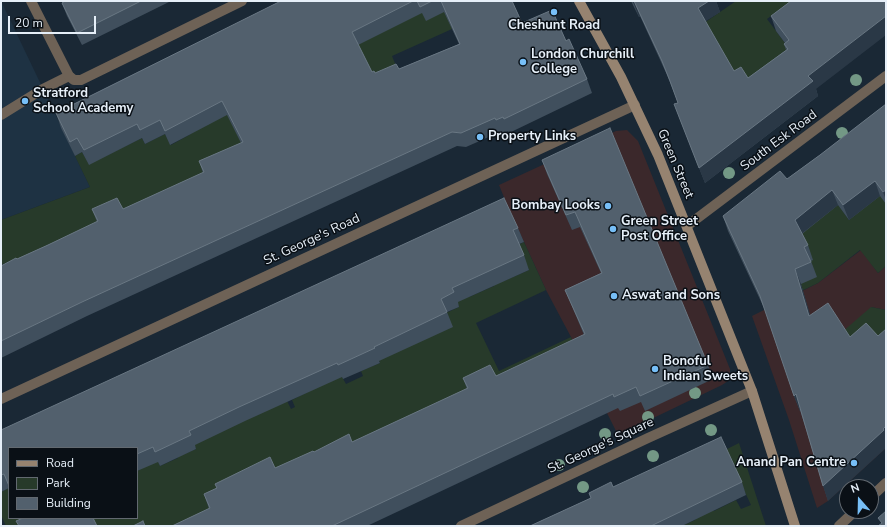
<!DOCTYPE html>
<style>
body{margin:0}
#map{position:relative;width:887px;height:527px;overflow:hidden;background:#1a2835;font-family:"Nunito Sans",sans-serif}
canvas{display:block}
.frame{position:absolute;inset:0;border:2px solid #e6eff8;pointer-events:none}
.legend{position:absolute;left:8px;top:447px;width:130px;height:72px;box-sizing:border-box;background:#0a1016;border:1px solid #626970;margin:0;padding:5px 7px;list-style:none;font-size:12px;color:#e6eff8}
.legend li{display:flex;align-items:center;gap:8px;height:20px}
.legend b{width:20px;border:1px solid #626970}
.north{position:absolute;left:839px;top:479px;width:40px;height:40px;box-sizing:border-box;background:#0a1016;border:1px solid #626970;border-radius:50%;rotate:340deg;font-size:11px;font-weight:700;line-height:16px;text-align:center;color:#e6eff8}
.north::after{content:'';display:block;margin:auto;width:14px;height:18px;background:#77bff7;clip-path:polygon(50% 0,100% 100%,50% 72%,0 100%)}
.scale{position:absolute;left:8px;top:16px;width:88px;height:18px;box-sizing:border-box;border:2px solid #e6eff8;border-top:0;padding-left:5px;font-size:12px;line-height:14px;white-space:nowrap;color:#e6eff8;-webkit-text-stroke:3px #0a1016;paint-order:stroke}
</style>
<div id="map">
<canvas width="887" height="527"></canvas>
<div class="frame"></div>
<ul class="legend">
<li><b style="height:5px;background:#968370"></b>Road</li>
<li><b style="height:11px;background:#273a2a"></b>Park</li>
<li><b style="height:11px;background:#52606d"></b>Building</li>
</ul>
<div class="north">N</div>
<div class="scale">20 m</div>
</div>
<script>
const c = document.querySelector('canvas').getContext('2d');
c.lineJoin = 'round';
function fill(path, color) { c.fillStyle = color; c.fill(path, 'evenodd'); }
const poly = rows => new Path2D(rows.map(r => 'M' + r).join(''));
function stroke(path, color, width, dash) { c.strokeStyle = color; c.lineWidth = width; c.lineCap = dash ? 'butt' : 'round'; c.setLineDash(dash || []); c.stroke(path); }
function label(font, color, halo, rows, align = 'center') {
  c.font = font + ' "Nunito Sans",sans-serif'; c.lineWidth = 3; c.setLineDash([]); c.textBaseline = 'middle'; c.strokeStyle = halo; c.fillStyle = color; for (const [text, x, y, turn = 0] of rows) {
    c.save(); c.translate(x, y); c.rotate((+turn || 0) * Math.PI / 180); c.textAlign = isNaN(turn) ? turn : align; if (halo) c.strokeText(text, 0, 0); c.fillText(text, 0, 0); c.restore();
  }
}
const commercial = poly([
 [627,130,638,141,730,369,730,375,728,381,722,385,618,435,578,355,571,337,546,290,524,242,510,212,499,185,616,131],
 [861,250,878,273,886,266,886,310,871,307,886,448,828,501,817,508,789,420,752,316,818,283]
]);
const built = poly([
 [1,1,90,187,1,220]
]);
const green = poly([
 [465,1,451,25,452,29,392,56,401,78,257,174,40,264,15,259,1,265,1,220,90,187,75,156,82,152,89,164,142,138,145,144,165,134,171,145,189,135,346,23,386,3],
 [736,1,817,1,779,10,767,19,794,55,734,88,704,23],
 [869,182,886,203,886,266,878,273,860,250,818,283,795,294,797,228,831,210,838,205,849,220],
 [524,242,546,290,476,323,499,371,571,337,578,355,217,526,92,526,92,518,137,518,137,471,139,470,152,448,160,466,178,458,157,413,182,455,196,449,194,445,268,362,291,409,295,407,292,400,341,375,346,384,363,376,361,371,380,363,378,358,446,313,459,307,447,278,469,297,494,286,482,262,493,257,504,281,529,270,518,245],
 [871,307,886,310,886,349,826,346],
 [739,443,766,526,682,526,695,520,706,494,714,511,736,500,741,509,751,505,725,450],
 [9,488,9,518,74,518,42,526,6,526,1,515,1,492]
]);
const service = poly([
 [1,115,43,89,69,76]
]);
const minor = poly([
 [31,1,69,76,74,80,81,80,242,1],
 [687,226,886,76],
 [871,497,886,483],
 [461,526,648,438,752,391],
 [839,526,855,511]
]);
const tertiary = poly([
 [1,399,635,105]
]);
const secondary = poly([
 [579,1,621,77,658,155,752,391,795,526]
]);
const trees = [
 [856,80],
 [842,133],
 [729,173],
 [695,393],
 [648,417],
 [711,430],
 [605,434],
 [653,456],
 [559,465],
 [583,487]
];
const wall = poly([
 [65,1,171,1,82,45,67,16,62,3],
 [281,1,512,1,522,23,566,41,587,79,592,93,509,133,508,131,501,134,500,132,466,147,457,146,87,316,1,358,1,266,48,245,97,222,92,209,123,209,203,173,199,161,241,143,227,115,170,145,165,134,145,144,142,138,89,165,82,152,75,156,61,128,56,113],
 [444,12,459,44,399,69,375,73,372,72,358,45,422,13,426,21],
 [631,1,716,1,720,12,705,21,734,71,748,78,786,50,784,44,785,43,776,31,771,16,791,1,816,89,818,96,705,183,674,104,678,103,675,95,667,75,640,16,639,17],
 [886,104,886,204,880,196,849,220,838,205,802,234,808,245,813,260,811,261,817,277,801,284,810,316,828,501,800,410,800,411,794,396,764,308,728,231,723,216,787,179,820,155],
 [542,160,708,365,713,379,645,411,641,402,620,411,618,408,367,526,172,526,209,509,204,494,217,488,215,484,275,468,314,452,352,442,467,389,463,378,496,376,584,335,571,304,565,290,601,273,580,227,572,230,547,174],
 [518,228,524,242,519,244,524,255,529,270,458,302,459,307,447,312,453,327,379,361,380,363,343,379,342,377,245,421,195,445,196,449,160,466,158,462,137,471,137,448,9,448,9,489,9,488,1,492,1,430],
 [742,482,746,495,682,526,530,526,591,498,589,493,613,487]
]);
const shadedWall = poly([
 [634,1,640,16,639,17,633,2],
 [709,1,716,1,720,12,703,23,698,8],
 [886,16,886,35,816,89,818,96,705,183,699,168,808,76],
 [875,181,880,196,849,220,843,205],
 [832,190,838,205,800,235,795,220],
 [886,190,886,200,883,192],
 [795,269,801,284,815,331,809,316],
 [796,394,801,409,800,411,794,396],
 [886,426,886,448,828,501,823,486]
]);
const building = poly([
 [65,1,141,1,77,33,62,3,65,1],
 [281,1,413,1,352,32,372,72,374,71,375,73,396,64,399,69,460,44,441,1,512,1,522,23,552,10,566,41,569,39,587,79,504,119,503,117,496,120,495,118,461,133,452,132,82,302,1,341,1,266,16,258,17,259,48,245,98,221,92,209,117,198,123,209,204,172,199,161,243,142,222,101,165,131,160,120,140,130,137,124,84,150,77,138,70,142,56,113,281,1],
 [417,1,432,1,420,7,417,1],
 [633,1,709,1,698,8,734,71,741,67,748,78,788,49,784,44,789,40,771,16,791,1,886,1,886,16,808,76,813,81,699,168,674,104,678,103,670,81,662,61,634,1,633,2,633,1],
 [886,104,886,190,883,192,875,181,843,205,832,190,795,220,808,245,804,247,811,262,795,269,809,316,828,303,850,337,866,323,878,336,886,329,886,426,883,429,884,430,823,486,796,394,794,396,760,296,723,216,780,171,787,179,820,155,886,104],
 [610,128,708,365,640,396,636,387,614,397,613,394,332,526,172,526,210,508,204,494,217,488,215,484,270,457,275,468,313,451,314,452,349,434,352,442,468,388,463,378,490,365,496,376,585,334,565,290,602,273,575,212,566,215,542,160,610,128],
 [504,198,518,228,513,230,524,255,452,288,454,292,441,299,447,312,374,347,375,348,338,365,337,363,239,407,189,431,191,435,155,452,153,447,137,454,137,448,9,448,9,486,4,474,1,475,1,430,504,198],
 [721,437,742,482,655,524,651,526,530,526,591,498,589,493,611,482,613,487,721,437],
 [886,511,886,526,878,526,882,523,878,518,886,511],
 [23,518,93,518,97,526,19,526,16,521,23,518],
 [143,521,145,526,133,526,143,521]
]);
const markers = [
 [554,12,4,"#77bff7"],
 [523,62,4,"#77bff7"],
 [25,101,4,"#77bff7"],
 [480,137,4,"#77bff7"],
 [608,206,4,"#77bff7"],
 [613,229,4,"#77bff7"],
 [614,296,4,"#77bff7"],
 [655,369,4,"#77bff7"],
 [854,463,4,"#77bff7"]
];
const poiNames = [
 ["Cheshunt Road",554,26,"center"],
 ["London Churchill",531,55],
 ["College",531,70],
 ["Stratford",33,94],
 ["School Academy",33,109],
 ["Property Links",488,137],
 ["Bombay Looks",600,206,"right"],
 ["Green Street",621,222],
 ["Post Office",621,237],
 ["Aswat and Sons",622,296],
 ["Bonoful",663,362],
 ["Indian Sweets",663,377],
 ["Anand Pan Centre",846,463,"right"]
];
const streetNames = [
 ["South Esk Road",779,141,-37],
 ["Green Street",675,164,67],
 ["St. George's Road",312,240,-25],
 ["St. George's Square",601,446,-25]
];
fill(commercial, '#3b282b');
fill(built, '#1e3243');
fill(green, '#273a2a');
stroke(service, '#6e6256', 10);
stroke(minor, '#6e6256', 10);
stroke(tertiary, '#6e6256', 10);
stroke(secondary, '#968370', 10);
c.fillStyle = '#739885';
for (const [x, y] of trees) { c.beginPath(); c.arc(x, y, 6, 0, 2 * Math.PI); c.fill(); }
fill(wall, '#404f5d');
fill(shadedWall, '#2a3846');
fill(building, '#52606d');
stroke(building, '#697783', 1);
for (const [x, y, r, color] of markers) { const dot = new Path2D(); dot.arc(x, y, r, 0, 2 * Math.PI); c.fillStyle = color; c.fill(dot); stroke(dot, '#0a1016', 1.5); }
label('bold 13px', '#e6eff8', '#0a1016', poiNames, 'left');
label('13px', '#e6eff8', '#0a1016', streetNames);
</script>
